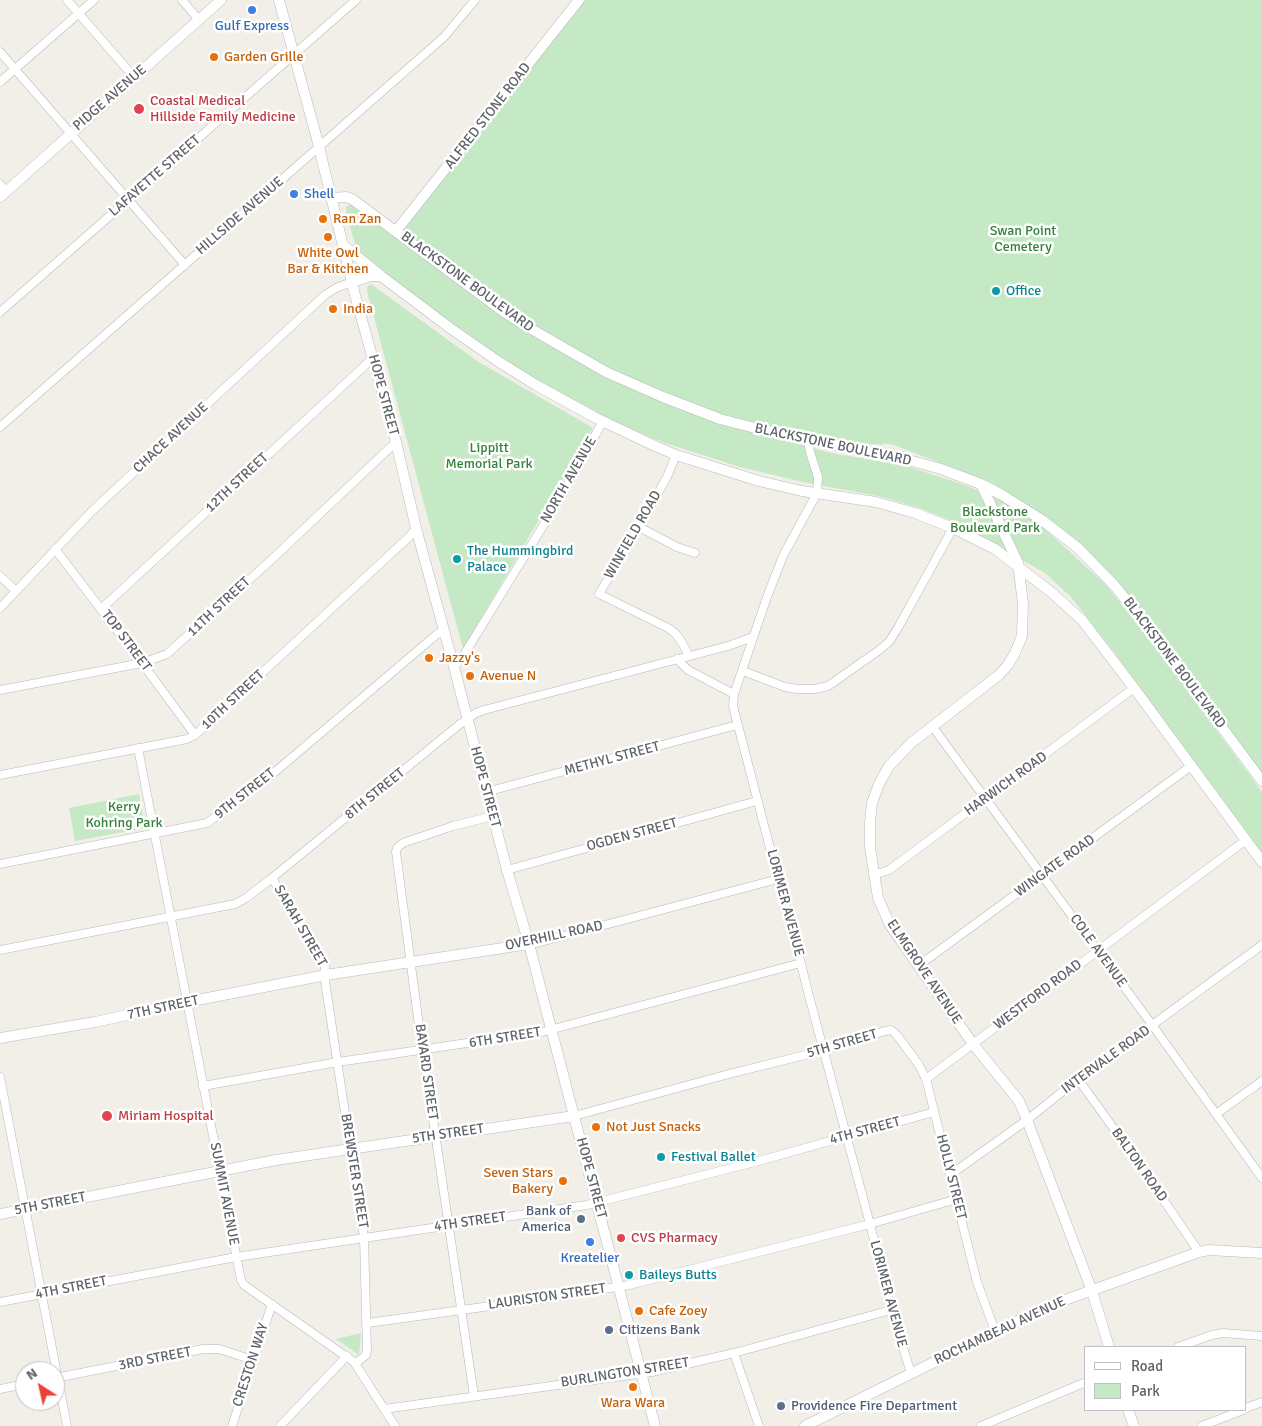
<!DOCTYPE html>
<style>
body{margin:0}
#map{position:relative;width:1262px;height:1426px;overflow:hidden;background:#f1efe8;font-family:Signika,sans-serif}
canvas{display:block}
.legend{position:absolute;left:1084px;top:1346px;width:162px;height:65px;box-sizing:border-box;background:#fff;border:1px solid #bfc1c3;margin:0;padding:6px 9px;list-style:none;font-size:15px;color:#5f6368}
.legend li{display:flex;align-items:center;gap:10px;height:25px}
.legend b{width:25px;border:1px solid #bfc1c3}
.north{position:absolute;left:15px;top:1361px;width:50px;height:50px;box-sizing:border-box;background:#fff;border:1px solid #bfc1c3;border-radius:50%;rotate:325deg;font-size:14px;font-weight:700;line-height:20px;text-align:center;color:#5f6368}
.north::after{content:'';display:block;margin:auto;width:18px;height:22px;background:#ea4335;clip-path:polygon(50% 0,100% 100%,50% 72%,0 100%)}
</style>
<div id="map">
<canvas width="1262" height="1426"></canvas>
<ul class="legend">
<li><b style="height:6px;background:#fff"></b>Road</li>
<li><b style="height:14px;background:#c5e8c5"></b>Park</li>
</ul>
<div class="north">N</div>
</div>
<script>
const c = document.querySelector('canvas').getContext('2d');
c.lineJoin = 'round';
function fill(path, color) { c.fillStyle = color; c.fill(path, 'evenodd'); }
const poly = rows => new Path2D(rows.map(r => 'M' + r).join(''));
function stroke(path, color, width, dash) { c.strokeStyle = color; c.lineWidth = width; c.lineCap = dash ? 'butt' : 'round'; c.setLineDash(dash || []); c.stroke(path); }
function label(font, color, halo, rows, align = 'center') {
  c.font = font + ' Signika,sans-serif'; c.lineWidth = 5; c.setLineDash([]); c.textBaseline = 'middle'; c.strokeStyle = halo; c.fillStyle = color; for (const [text, x, y, turn = 0] of rows) {
    c.save(); c.translate(x, y); c.rotate((+turn || 0) * Math.PI / 180); c.textAlign = isNaN(turn) ? turn : align; if (halo) c.strokeText(text, 0, 0); c.fillText(text, 0, 0); c.restore();
  }
}
const green = poly([
 [583,0,1262,0,1262,778,1114,584,1007,493,992,483,894,445,883,443,883,445,854,443,795,434,686,409,529,328,399,233],
 [353,203,476,298,521,329,561,351,723,423,831,453,903,465,965,485,1008,503,1036,521,1107,586,1151,642,1262,792,1262,856,1193,763,1117,656,1071,597,1045,573,961,525,920,508,883,497,803,482,740,467,662,442,621,425,584,407,536,379,456,328,358,253,347,217,346,207],
 [371,284,477,361,593,428,463,649,367,291,367,287],
 [139,794,145,828,75,841,69,808],
 [361,1333,359,1355,336,1339]
]);
const street = poly([
 [67,0,134,77],
 [182,0,199,20],
 [0,52,185,265],
 [0,82,94,0],
 [0,184,6,191],
 [0,312,356,0],
 [0,427,444,37,475,0],
 [808,440,810,452,818,477,817,493,783,556,767,597,734,694,733,706,778,879,791,924,809,996,870,1224,891,1310,911,1373],
 [676,455,667,477,639,527,599,594,668,628,675,633,681,641,689,656],
 [639,527,677,547,695,553],
 [55,549,142,663,195,735],
 [0,576,16,591],
 [0,608,92,511,189,421,325,295,336,288,352,282],
 [101,609,373,358],
 [677,659,688,670,734,694],
 [454,667,462,658,562,495,603,421],
 [743,671,785,687,797,689,815,689,828,686,878,651,889,642,899,626,953,528],
 [0,690,142,663,167,654,270,561,396,442],
 [932,726,1153,1026,1262,1178],
 [138,748,241,1280,244,1285,354,1362,395,1426],
 [0,775,187,739,195,735,410,536,416,528],
 [486,792,737,725],
 [0,864,207,823,269,777,436,635,444,630],
 [507,870,757,801],
 [874,875,889,870,1134,688],
 [272,878,325,966,325,981,364,1238,367,1350,366,1355,355,1364],
 [529,944,537,943,778,879],
 [0,950,235,904,246,898,272,878,460,724,476,713,484,710,728,646,753,637],
 [918,966,1191,766],
 [0,1077,67,1426],
 [926,1079,1246,840],
 [1078,1079,1132,1154,1199,1252],
 [203,1086,338,1062,542,1032,801,963],
 [1216,1114,1262,1081],
 [574,1116,729,1074,825,1050,885,1031,891,1030,896,1034,919,1065,926,1079,977,1282,995,1331],
 [950,1175,1027,1120,1078,1079,1262,945],
 [0,1302,236,1257,587,1205,755,1162,934,1112],
 [368,1323,541,1299,629,1285,870,1224,957,1199],
 [1178,1347,1212,1335,1223,1333,1262,1336],
 [734,1353,759,1426],
 [55,1378,203,1349,219,1349,253,1360],
 [0,1389,25,1384],
 [474,1396,418,1018,396,852,397,848,403,843,453,826,493,816],
 [1246,1408,1262,1402],
 [384,1409,652,1372,734,1353,891,1310],
 [232,1426,272,1304],
 [280,1426,347,1356],
 [981,1426,1086,1382],
 [1202,1426,1243,1410]
]);
const secondary = poly([
 [279,0,317,139,355,295,396,442,416,528,454,667,507,870,529,944,655,1426],
 [0,197,221,0],
 [332,198,346,197,352,199,504,312,533,330,606,372,663,397,720,419,763,430,808,440,894,456,941,469,981,484,1002,495,1042,520,1078,548,1114,585,1136,612,1262,781],
 [396,231,579,0],
 [344,246,381,276,450,328,499,362,536,385,596,418,655,446,676,455,759,481,802,491,876,502,915,513,953,528,995,549,1051,592,1082,620,1134,688,1262,862],
 [352,282,371,276,381,276],
 [981,484,1018,563,1023,604,1022,636,1015,653,1008,665,999,675,911,743,889,766,879,784,872,803,870,823,870,847,878,898,890,925,973,1044,1019,1101,1027,1120,1092,1291,1109,1347],
 [0,1038,95,1022,187,1002,326,975,529,944],
 [0,1214,276,1160,574,1116],
 [1128,1410,1134,1426],
 [805,1426,1048,1306,1199,1252,1209,1250,1262,1253]
]);
const markers = [
 [252,10,5,"#3f7fe0"],
 [214,57,5,"#e8710a"],
 [139,109,6,"#e0444e"],
 [294,194,5,"#3f7fe0"],
 [323,219,5,"#e8710a"],
 [328,237,5,"#e8710a"],
 [996,291,5,"#0f9aa8"],
 [333,309,5,"#e8710a"],
 [457,559,5,"#0f9aa8"],
 [429,658,5,"#e8710a"],
 [470,676,5,"#e8710a"],
 [107,1116,6,"#e0444e"],
 [596,1127,5,"#e8710a"],
 [661,1157,5,"#0f9aa8"],
 [563,1181,5,"#e8710a"],
 [581,1219,5,"#5c6f8a"],
 [621,1238,5,"#e0444e"],
 [590,1242,5,"#3f7fe0"],
 [629,1275,5,"#0f9aa8"],
 [639,1311,5,"#e8710a"],
 [609,1330,5,"#5c6f8a"],
 [633,1387,5,"#e8710a"],
 [781,1406,5,"#5c6f8a"]
];
const shopNames = [
 ["Gulf Express",252,26],
 ["Shell",304,194,"left"],
 ["Kreatelier",590,1258]
];
const foodNames = [
 ["Garden Grille",224,57],
 ["Ran Zan",333,219],
 ["White Owl",328,253,"center"],
 ["Bar & Kitchen",328,269,"center"],
 ["India",343,309],
 ["Jazzy's",439,658],
 ["Avenue N",480,676],
 ["Not Just Snacks",606,1127],
 ["Seven Stars",553,1173,"right"],
 ["Bakery",553,1189,"right"],
 ["Cafe Zoey",649,1311],
 ["Wara Wara",633,1403,"center"]
];
const streetNames = [
 ["PIDGE AVENUE",110,98,-41],
 ["ALFRED STONE ROAD",488,116,-52],
 ["LAFAYETTE STREET",155,176,-41],
 ["HILLSIDE AVENUE",240,216,-41],
 ["BLACKSTONE BOULEVARD",467,282,36],
 ["HOPE STREET",383,395,75],
 ["CHACE AVENUE",171,438,-43],
 ["BLACKSTONE BOULEVARD",833,445,12],
 ["NORTH AVENUE",569,480,-60],
 ["12TH STREET",237,483,-43],
 ["WINFIELD ROAD",633,535,-60],
 ["11TH STREET",219,607,-43],
 ["TOP STREET",126,641,53],
 ["BLACKSTONE BOULEVARD",1174,663,53],
 ["10TH STREET",233,700,-43],
 ["METHYL STREET",612,759,-15],
 ["HARWICH ROAD",1006,784,-36],
 ["HOPE STREET",485,787,75],
 ["9TH STREET",245,794,-38],
 ["8TH STREET",375,794,-39],
 ["OGDEN STREET",632,835,-15],
 ["WINGATE ROAD",1055,866,-36],
 ["LORIMER AVENUE",785,903,75],
 ["SARAH STREET",300,926,60],
 ["OVERHILL ROAD",554,936,-12],
 ["COLE AVENUE",1098,951,54],
 ["ELMGROVE AVENUE",924,972,56],
 ["WESTFORD ROAD",1038,995,-37],
 ["7TH STREET",163,1008,-12],
 ["6TH STREET",505,1038,-9],
 ["5TH STREET",842,1044,-16],
 ["INTERVALE ROAD",1106,1060,-36],
 ["BAYARD STREET",426,1072,82],
 ["4TH STREET",865,1131,-15],
 ["5TH STREET",448,1134,-8],
 ["BALTON ROAD",1139,1165,55],
 ["BREWSTER STREET",354,1171,81],
 ["HOLLY STREET",951,1177,76],
 ["HOPE STREET",591,1178,75],
 ["SUMMIT AVENUE",224,1194,79],
 ["5TH STREET",50,1204,-11],
 ["4TH STREET",470,1222,-8],
 ["4TH STREET",71,1288,-11],
 ["LORIMER AVENUE",888,1294,75],
 ["LAURISTON STREET",547,1297,-8],
 ["ROCHAMBEAU AVENUE",1000,1331,-25],
 ["3RD STREET",155,1359,-11],
 ["CRESTON WAY",251,1365,-72],
 ["BURLINGTON STREET",625,1373,-9]
];
const healthNames = [
 ["Coastal Medical",150,101],
 ["Hillside Family Medicine",150,117],
 ["Miriam Hospital",118,1116],
 ["CVS Pharmacy",631,1238]
];
const parkNames = [
 ["Swan Point",1023,231],
 ["Cemetery",1023,247],
 ["Lippitt",489,448],
 ["Memorial Park",489,464],
 ["Blackstone",995,512],
 ["Boulevard Park",995,528],
 ["Kerry",124,807],
 ["Kohring Park",124,823]
];
const cultureNames = [
 ["Office",1006,291],
 ["The Hummingbird",467,551],
 ["Palace",467,567],
 ["Festival Ballet",671,1157],
 ["Baileys Butts",639,1275]
];
const serviceNames = [
 ["Bank of",571,1211,"right"],
 ["America",571,1227,"right"],
 ["Citizens Bank",619,1330],
 ["Providence Fire Department",791,1406]
];
fill(green, '#c5e8c5');
stroke(street, '#b5b8bc', 9);
stroke(secondary, '#b6babf', 11);
stroke(street, '#fff', 8);
stroke(secondary, '#fff', 10);
for (const [x, y, r, color] of markers) { const dot = new Path2D(); dot.arc(x, y, r, 0, 2 * Math.PI); c.fillStyle = color; c.fill(dot); stroke(dot, '#fff', 2); }
label('14px', '#366cbe', '#fff', shopNames);
label('14px', '#c56008', '#fff', foodNames, 'left');
label('14px', '#5f6368', '#fff', streetNames);
label('14px', '#be3a42', '#fff', healthNames, 'left');
label('14px', '#348238', '#fff', parkNames);
label('14px', '#0d838f', '#fff', cultureNames, 'left');
label('14px', '#4e5e75', '#fff', serviceNames, 'left');
</script>
